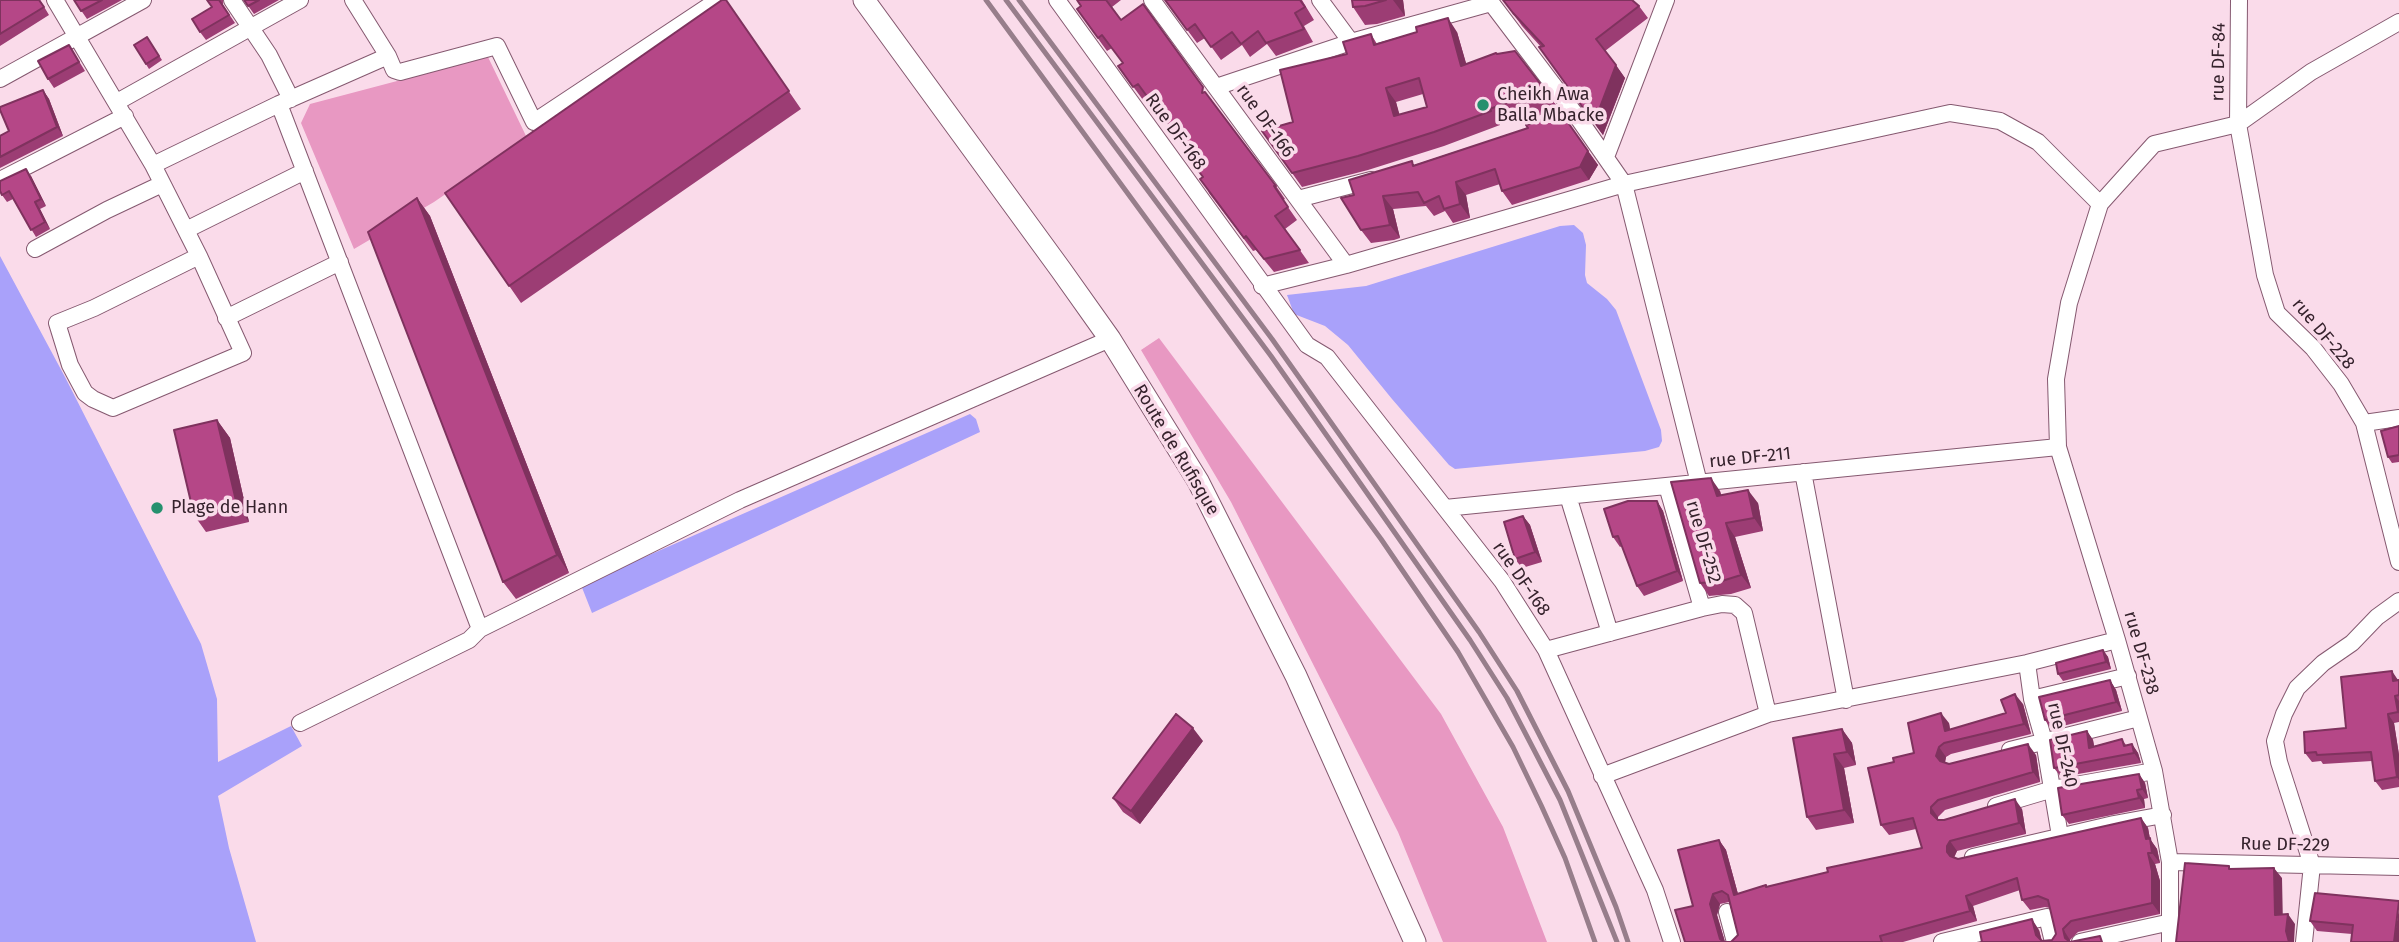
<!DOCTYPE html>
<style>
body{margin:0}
canvas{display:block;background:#fadbea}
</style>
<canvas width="2399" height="942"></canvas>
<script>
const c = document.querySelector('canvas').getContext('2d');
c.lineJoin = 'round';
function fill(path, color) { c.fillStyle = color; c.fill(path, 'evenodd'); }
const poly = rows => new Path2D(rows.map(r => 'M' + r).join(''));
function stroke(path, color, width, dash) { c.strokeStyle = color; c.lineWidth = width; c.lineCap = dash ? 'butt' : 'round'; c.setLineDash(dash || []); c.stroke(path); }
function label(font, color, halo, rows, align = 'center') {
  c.font = font + ' "Fira Sans",sans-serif'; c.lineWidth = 7; c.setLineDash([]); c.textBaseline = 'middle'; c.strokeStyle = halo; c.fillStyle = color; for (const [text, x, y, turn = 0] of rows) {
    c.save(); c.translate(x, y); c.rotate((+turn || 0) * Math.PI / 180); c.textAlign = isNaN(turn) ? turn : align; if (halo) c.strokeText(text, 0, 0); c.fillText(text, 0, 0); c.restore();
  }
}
const green = poly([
 [488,57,527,138,434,202,354,249,301,123,310,104],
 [1159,338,1441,714,1503,827,1547,942,1443,942,1398,832,1231,502,1141,350]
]);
const water = poly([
 [1574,225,1583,233,1586,245,1585,275,1587,283,1607,299,1616,310,1661,430,1662,441,1659,447,1645,451,1455,469,1449,465,1392,399,1348,345,1325,326,1294,314,1287,295,1366,286,1560,226],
 [0,256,65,377,201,644,217,699,218,762,291,726,302,746,218,796,229,848,256,942,0,942],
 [970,414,976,419,980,432,592,613,581,585]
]);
const street = poly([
 [55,0,153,165,199,256,243,353,113,408,93,399,85,393,70,365,57,323,94,308,199,256],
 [232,0,269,55,291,99],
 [353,0,388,56,394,70,400,72,497,46,534,122,718,0],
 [1057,0,1307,345,1327,357,1502,581,1546,650,1655,890,1672,942],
 [1152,0,1346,265],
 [1320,0,1351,42],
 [1489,0,1576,115,1624,184,1699,483],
 [2239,0,2238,124,2265,275,2277,313,2313,348,2341,384,2364,423,2399,562],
 [0,79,143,0],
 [1216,87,1351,42,1491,3],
 [117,102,300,0],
 [279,104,480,629],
 [1606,157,1666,0],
 [153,165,279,104,388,56],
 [0,180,125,116],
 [1298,199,1371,180],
 [186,230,305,171],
 [35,249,107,210,162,184],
 [1262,286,1346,265,1624,184,1950,113,2000,121,2038,142,2100,204],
 [226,318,340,262],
 [2364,423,2399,418],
 [1803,472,1846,700],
 [1667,486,1702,608],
 [1568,496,1610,633],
 [1445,508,2058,447],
 [1546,650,1702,608,1722,604,1735,605,1744,613,1768,714],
 [2027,663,2032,699,2044,741,2060,836],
 [2032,699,2128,676],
 [300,723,469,640,480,629,740,500,1110,339],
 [2010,750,2139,718],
 [1602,776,1768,714,2027,663,2117,640],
 [1996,806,2053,789,2154,771],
 [1973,857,2114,824,2163,815],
 [2170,862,2399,867],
 [1727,912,1735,942],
 [1942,942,2047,917,2053,942],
 [2080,942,2171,922],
 [2170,942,2170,862,2154,771,2117,640,2058,447,2056,379,2069,303,2100,204,2154,144,2238,124,2311,72,2399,22],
 [2304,942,2312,865,2279,762,2275,741,2284,714,2297,688,2323,663,2352,643,2377,617,2399,601]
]);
const secondary = poly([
 [864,0,1061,270,1110,339,1198,481,1296,676,1415,942]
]);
const rail = poly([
 [986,0,1381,539,1458,652,1513,747,1541,805,1565,858,1595,942],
 [1006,0,1271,356,1470,640,1507,698,1560,800,1617,942],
 [1019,0,1272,339,1479,632,1517,691,1568,791,1616,907,1628,942]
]);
const wall = poly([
 [0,0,40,0,49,15,0,46],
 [74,0,122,0,87,19],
 [207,0,223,0,223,5,235,23,206,40,200,32,212,7],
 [244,0,279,0,254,14],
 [726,0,801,109,521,303,445,193],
 [1077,0,1121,0,1112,7,1121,20,1212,100,1212,101,1276,186,1285,199,1283,200,1297,220,1285,229,1309,263,1274,272,1256,250,1253,251,1209,193,1199,167,1168,122,1166,123,1148,97,1143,100,1118,66,1123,63,1112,48,1107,51,1086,22,1081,6],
 [1165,0,1302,0,1314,20,1304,26,1313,42,1276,56,1267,44,1250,57,1242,45,1221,60,1205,38,1197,43],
 [1352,0,1403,0,1405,16,1377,24,1365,25,1353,7],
 [1503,0,1639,6,1648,18,1605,51,1625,78,1603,135,1539,47,1541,47,1522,26],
 [1457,32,1466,64,1497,54,1549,95,1559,109,1528,119,1524,114,1500,123,1500,125,1444,146,1368,170,1302,187,1262,131,1293,122,1347,54,1371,34,1377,44],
 [1423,94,1427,107,1399,115,1396,102],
 [147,37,162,60,149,69,134,45],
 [69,45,85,71,54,88,48,79],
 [43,90,49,99,63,136,0,168,0,136,9,131],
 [1562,114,1598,165,1589,180,1512,205,1502,191,1500,184,1466,195,1470,218,1453,223,1445,211,1434,216,1426,206,1393,209,1400,238,1394,240,1371,243,1361,230,1354,195,1414,165,1528,128],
 [31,176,46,206,40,209,50,229,36,237,13,199,7,202,2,195],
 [417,198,430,216,569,573,516,599,503,582],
 [217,420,230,438,249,522,206,532,194,515],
 [2399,426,2399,462,2392,463,2388,457],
 [1720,491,1721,496,1758,503,1763,531,1735,537,1751,588,1731,594,1709,596,1700,583],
 [1657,501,1663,511,1683,581,1644,596,1637,586,1622,546,1620,547,1613,537],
 [1523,516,1530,525,1542,562,1522,568,1515,559],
 [2103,650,2108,657,2111,669,2063,681,2058,674],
 [2110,680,2116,690,2122,711,2051,729,2045,720],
 [2398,680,2399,680,2399,722,2394,723,2399,755,2399,787,2382,790,2375,781,2372,761,2323,764,2321,761,2312,762,2305,753,2346,728],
 [2023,704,2031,734,1951,754,1946,757,1945,763,1949,764,2036,755,2040,782,1945,810,1938,817,1938,820,2022,809,2026,834,1957,851,1954,858,1958,859,2141,818,2148,828,2150,839,2157,849,2160,863,2155,864,2160,881,2160,914,2078,932,2070,940,2070,942,2104,942,1982,942,2039,930,2042,941,2052,940,2056,934,2050,908,2045,907,2030,910,2022,900,2020,890,1973,906,1977,921,1903,942,1685,942,1693,906,1719,840,1726,850,1738,894,1766,885,1767,887,1922,848,1916,829,1889,835,1881,825,1894,762,1914,753,1949,723,1950,730,2006,713],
 [1729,902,1738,935,1731,942,1725,942,1717,915,1720,904],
 [1842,729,1852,743,1856,765,1844,768,1854,823,1816,830,1807,817],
 [2087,731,2093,740,2094,746,2122,739,2126,745,2132,744,2138,753,2141,763,2061,777,2054,768],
 [1203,741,1140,824,1123,812,1113,798],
 [2139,774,2145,783,2148,798,2144,799,2145,808,2069,824,2062,815],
 [2399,901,2352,934,2317,931,2310,921]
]);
const shadedWall = poly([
 [1393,0,1403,0,1405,16],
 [1448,18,1457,32,1471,80,1461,66],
 [1616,65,1625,78,1603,135,1594,123],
 [1386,88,1396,102,1404,130,1394,116],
 [43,90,49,99,63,136,57,127],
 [1588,151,1598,165,1589,180,1580,167],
 [26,169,31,176,46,206,41,199],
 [1456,182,1466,195,1470,218,1460,204],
 [1383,196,1393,209,1400,238,1390,225],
 [417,198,430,216,569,573,557,555],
 [35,202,40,209,50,229,45,222],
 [217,420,230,438,249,522,237,505],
 [1711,478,1720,491,1726,510,1717,496],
 [1748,490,1758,503,1763,531,1754,518],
 [1657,501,1663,511,1683,581,1677,571],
 [1523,516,1530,525,1542,562,1535,552],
 [1726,523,1735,537,1751,588,1741,575],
 [2103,650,2108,657,2111,669,2106,662],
 [2392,671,2398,680,2393,681],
 [2110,680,2116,690,2122,711,2116,702],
 [2015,694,2023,704,2031,734,2024,724],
 [2395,696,2399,701,2399,714,2398,712],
 [1941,713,1949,723,1952,742,1945,731],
 [2388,714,2394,723,2399,755,2399,780,2397,777],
 [1193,728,1203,741,1140,824,1131,811],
 [1842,729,1852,743,1856,765,1847,752],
 [2087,731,2093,740,2096,757,2089,748],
 [2028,744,2036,755,2040,782,2033,772],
 [2132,744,2138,753,2141,763,2134,753],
 [1939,747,1946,757,1944,766,1947,772,1936,756],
 [1834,754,1844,768,1854,823,1844,810],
 [2139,774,2145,783,2148,798,2142,789],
 [2137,790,2144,799,2145,808,2139,798],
 [2015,799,2022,809,2026,834,2019,823],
 [1931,807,1938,817,1938,824,1931,813],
 [2141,818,2148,828,2150,839,2157,849,2160,863,2152,853,2146,839],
 [1719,840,1726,850,1741,905,1734,895],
 [1950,841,1957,851,1954,857,1954,862,1947,852,1947,846],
 [2148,853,2155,864,2160,881,2160,914,2152,903],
 [2274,868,2282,878,2283,926,2275,915],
 [1713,894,1720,904,1717,915,1725,942,1720,939,1710,904],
 [1966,896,1973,906,1977,921,1970,911],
 [2399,908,2399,942,2394,942],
 [2288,914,2295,924,2294,942,2289,942,2286,931],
 [2032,919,2039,930,2042,942,2036,935],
 [2063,929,2070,940,2070,942,2065,938]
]);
const building = poly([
 [0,0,39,0,44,7,0,34,0,0],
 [74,0,102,0,81,11,74,0],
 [207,0,219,0,229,15,200,32,192,19,212,7,207,0],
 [244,0,259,0,248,6,244,0],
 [722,0,726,0,789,91,509,286,445,193,722,0],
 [1077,0,1106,0,1121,20,1143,4,1203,87,1202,93,1205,92,1276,186,1274,186,1288,207,1275,216,1300,250,1264,259,1246,236,1244,238,1200,179,1203,177,1197,169,1199,167,1158,109,1157,110,1138,84,1133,87,1118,66,1123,63,1102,35,1098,38,1077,9,1081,6,1077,0],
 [1165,0,1300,0,1305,7,1295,13,1304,29,1266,43,1258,31,1241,44,1232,32,1211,47,1195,24,1187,30,1165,0],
 [1352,0,1386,0,1365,6,1353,7,1352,0],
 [1503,0,1632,0,1639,6,1596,39,1616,65,1594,123,1539,47,1544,46,1513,13,1503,0],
 [1448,18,1461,66,1496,53,1497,54,1515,51,1549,95,1518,105,1515,99,1490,109,1491,111,1434,132,1358,156,1292,173,1262,131,1293,122,1280,70,1347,54,1343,42,1371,34,1374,45,1417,32,1416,27,1448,18],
 [1419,78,1427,107,1394,116,1386,88,1419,78],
 [147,37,159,56,146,64,134,45,147,37],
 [69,45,79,62,48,79,38,61,69,45],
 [43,90,57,127,0,157,0,136,9,131,0,110,0,107,43,90],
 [1562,114,1588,151,1580,167,1502,191,1495,169,1456,182,1460,204,1444,209,1439,196,1424,203,1418,192,1383,196,1390,225,1361,230,1341,198,1354,195,1349,180,1412,161,1413,166,1528,128,1526,125,1562,114],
 [26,169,41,199,35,202,45,222,31,230,9,191,2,195,0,191,0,181,26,169],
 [417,198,557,555,503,582,368,232,417,198],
 [217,420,237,505,194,515,174,430,217,420],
 [2399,426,2399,455,2388,457,2381,431,2399,426],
 [1711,478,1717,496,1748,490,1754,518,1726,523,1741,575,1722,581,1700,583,1671,482,1711,478],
 [1628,501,1657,501,1677,571,1637,586,1618,536,1613,537,1604,509,1628,501],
 [1523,516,1535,552,1515,559,1504,522,1523,516],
 [2103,650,2106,662,2058,674,2056,663,2103,650],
 [2392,671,2393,681,2399,680,2399,695,2395,696,2398,712,2388,714,2397,777,2375,781,2371,752,2317,755,2316,752,2305,753,2304,732,2346,728,2341,677,2392,671],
 [2110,680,2116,702,2045,720,2039,697,2110,680],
 [2015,694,2024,724,1944,743,1939,747,1936,756,1940,761,1949,764,2028,744,2033,772,1938,800,1931,807,1931,813,1938,820,1944,820,2015,799,2019,823,1950,841,1947,846,1947,852,1950,856,1958,859,2141,818,2146,839,2150,838,2152,853,2148,853,2152,871,2152,903,2071,921,2063,929,2065,938,2070,942,2100,936,2102,942,1982,942,1980,932,2032,919,2036,935,2042,941,2052,940,2056,934,2048,900,2038,896,2022,900,2017,878,1966,896,1970,911,1880,936,1882,942,1685,942,1675,910,1693,906,1678,850,1719,840,1734,895,1766,885,1766,887,1828,872,1827,868,1922,848,1913,818,1881,825,1868,768,1894,762,1893,758,1914,753,1908,723,1941,713,1945,731,2006,713,2001,700,2015,694],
 [1722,891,1728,895,1738,935,1731,942,1724,942,1720,939,1710,904,1713,894,1722,891],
 [1176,714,1193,728,1131,811,1113,798,1176,714],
 [1842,729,1847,752,1834,754,1844,810,1807,817,1793,738,1842,729],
 [2087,731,2089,748,2122,739,2124,746,2132,744,2134,753,2054,768,2050,740,2087,731],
 [2139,774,2142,789,2137,790,2139,798,2062,815,2058,788,2139,774],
 [2185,863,2229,866,2229,869,2274,868,2275,915,2288,914,2286,931,2289,942,2176,942,2185,863],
 [2315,893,2399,901,2394,942,2351,942,2353,925,2310,921,2315,893]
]);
const markers = [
 [1483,105,7,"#25906e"],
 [157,508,7,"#25906e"]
];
const streetNames = [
 ["rue DF-84",2219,62,-89],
 ["rue DF-166",1265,121,54],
 ["Rue DF-168",1175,132,54],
 ["rue DF-228",2323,334,50],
 ["Route de Rufisque",1176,450,59],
 ["rue DF-211",1750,458,-6],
 ["rue DF-252",1703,542,74],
 ["rue DF-168",1521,579,55],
 ["rue DF-238",2141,653,74],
 ["rue DF-240",2062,745,78],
 ["Rue DF-229",2285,845,1]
];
const poiNames = [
 ["Cheikh Awa",1497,95],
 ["Balla Mbacke",1497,116],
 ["Plage de Hann",171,508]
];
fill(green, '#e898c2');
fill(water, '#a9a1fa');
stroke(street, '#855970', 18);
stroke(secondary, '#855970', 23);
stroke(street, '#fff', 16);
stroke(secondary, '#fff', 21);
stroke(rail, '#977e8b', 5);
fill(wall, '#9c3d74');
fill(shadedWall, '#7f325e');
fill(building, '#b54787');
stroke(building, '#7f325e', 2);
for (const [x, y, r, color] of markers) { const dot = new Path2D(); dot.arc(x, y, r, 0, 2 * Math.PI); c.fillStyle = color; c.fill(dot); stroke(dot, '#fadbea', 2.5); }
label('18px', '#35222c', '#fadbea', streetNames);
label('18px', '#35222c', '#fadbea', poiNames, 'left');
</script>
